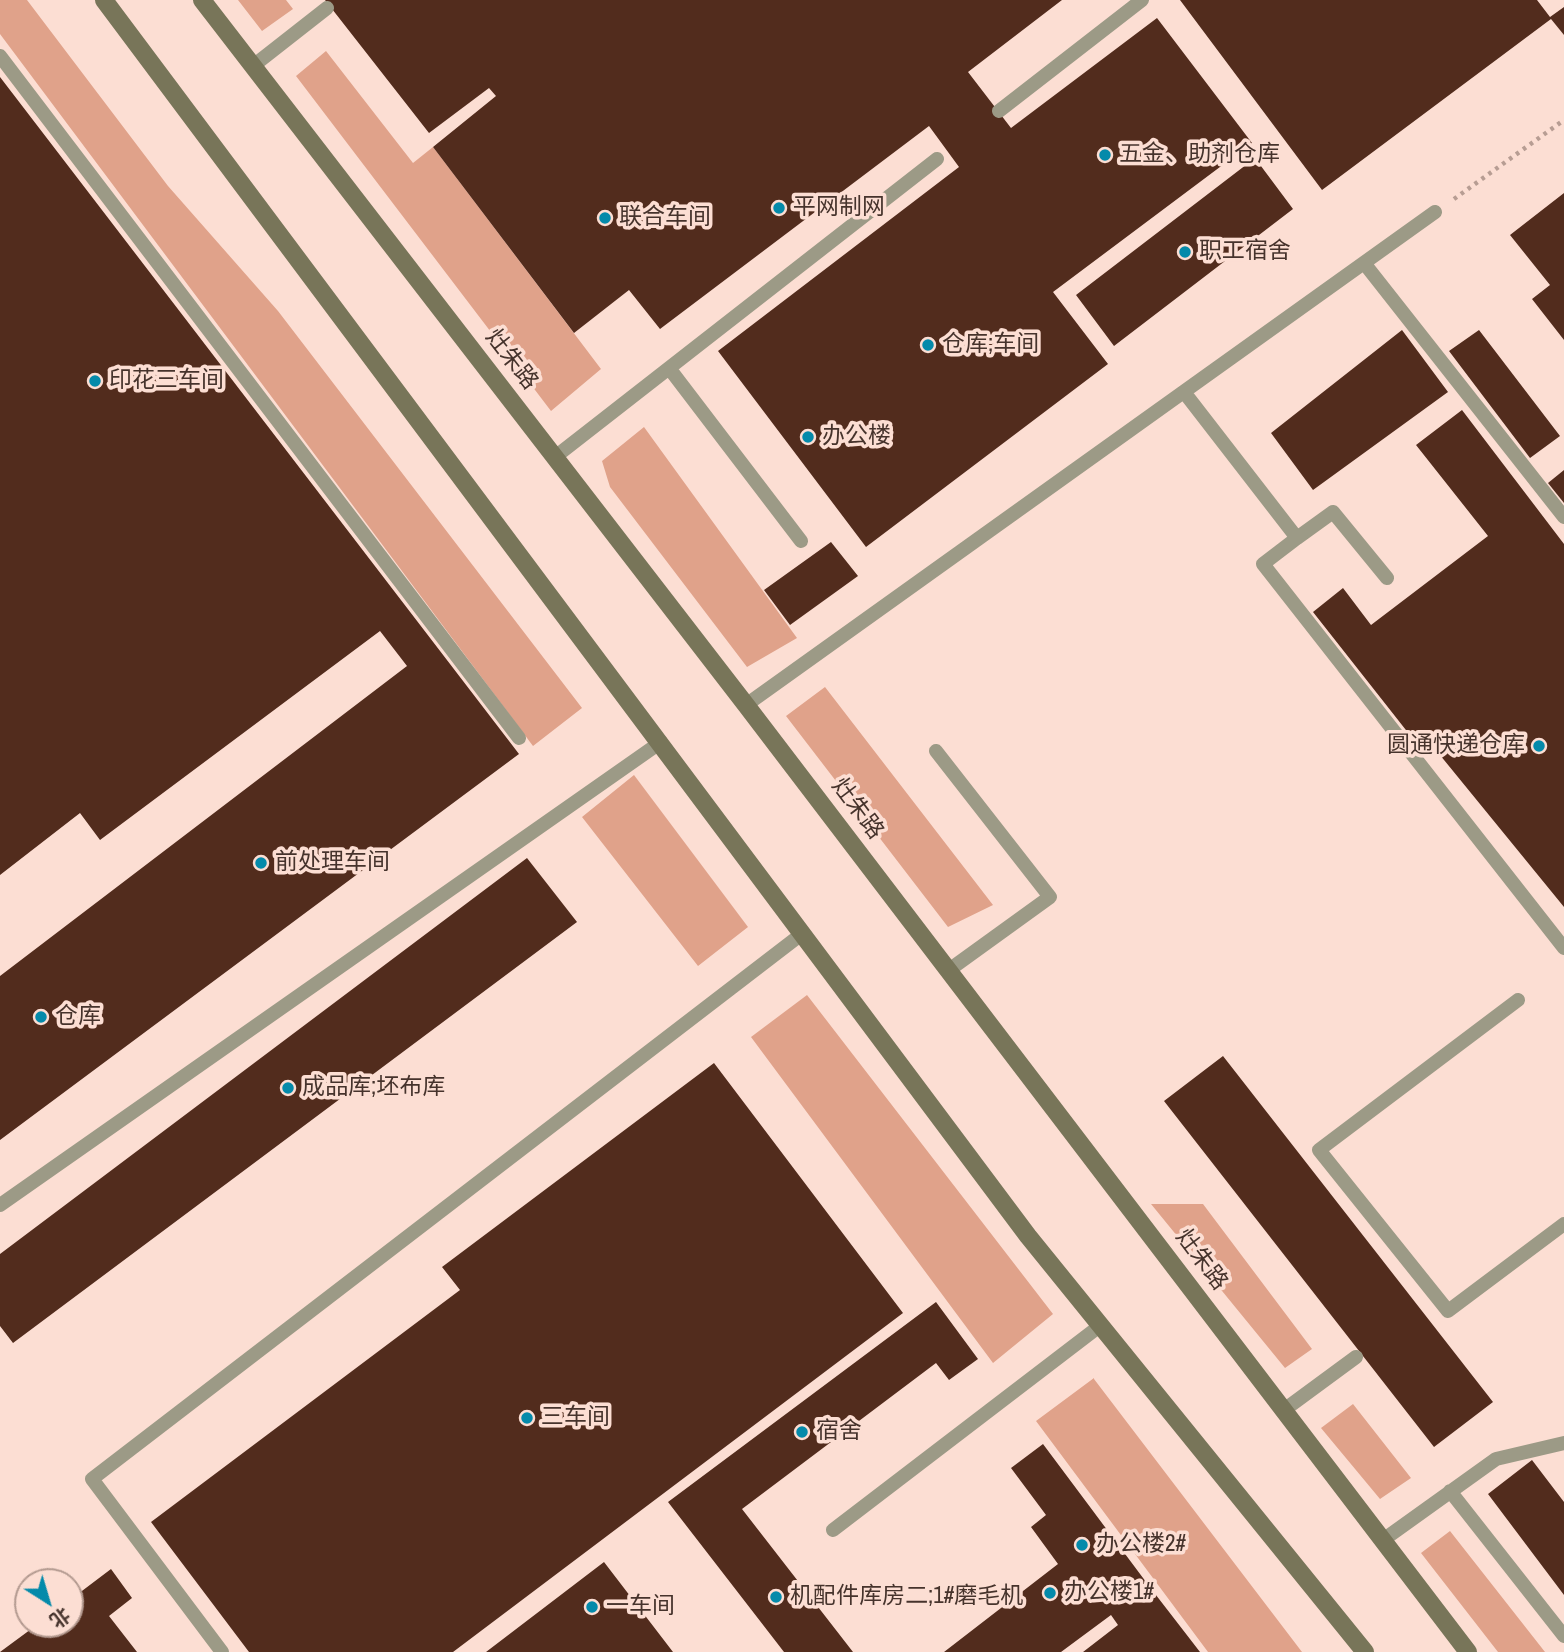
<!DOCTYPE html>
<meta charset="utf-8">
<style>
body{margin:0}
#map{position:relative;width:1564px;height:1652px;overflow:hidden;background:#fcded3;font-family:"Archivo Narrow","Noto Sans SC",sans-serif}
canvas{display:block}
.north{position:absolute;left:14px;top:1568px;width:70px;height:70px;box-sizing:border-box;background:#fcded3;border:2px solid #b39a90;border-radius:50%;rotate:143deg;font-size:19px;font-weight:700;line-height:28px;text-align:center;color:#46332c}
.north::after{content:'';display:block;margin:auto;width:24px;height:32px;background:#048aaa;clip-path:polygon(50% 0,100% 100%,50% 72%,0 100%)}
</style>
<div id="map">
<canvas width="1564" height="1652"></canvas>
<div class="north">北</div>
</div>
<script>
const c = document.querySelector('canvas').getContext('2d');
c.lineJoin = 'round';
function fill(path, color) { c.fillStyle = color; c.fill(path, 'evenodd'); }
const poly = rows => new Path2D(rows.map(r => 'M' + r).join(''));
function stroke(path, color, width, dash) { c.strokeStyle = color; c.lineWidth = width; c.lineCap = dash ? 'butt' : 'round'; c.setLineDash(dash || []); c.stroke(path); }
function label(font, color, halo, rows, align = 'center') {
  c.font = font + ' "Archivo Narrow","Noto Sans SC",sans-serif'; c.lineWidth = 7; c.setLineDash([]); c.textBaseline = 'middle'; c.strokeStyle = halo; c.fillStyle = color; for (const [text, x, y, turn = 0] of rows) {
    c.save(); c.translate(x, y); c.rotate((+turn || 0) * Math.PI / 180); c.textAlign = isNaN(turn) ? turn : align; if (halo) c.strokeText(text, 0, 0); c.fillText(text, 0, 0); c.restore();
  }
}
const green = poly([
 [0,0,27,0,168,186,278,311,582,708,533,746,0,34],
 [238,0,286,0,293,9,262,31],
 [326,51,413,163,433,147,601,369,551,411,296,76],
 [644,427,797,638,747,667,610,487,602,461],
 [825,687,993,905,948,927,786,716],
 [634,775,748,927,698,966,582,817],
 [807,995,1053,1314,993,1363,751,1037],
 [1151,1204,1203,1204,1312,1349,1285,1368],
 [1094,1378,1094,1379,1302,1652,1208,1652,1036,1421],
 [1353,1404,1411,1478,1380,1499,1321,1428],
 [1450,1531,1545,1652,1498,1652,1421,1553]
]);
const building = poly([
 [325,0,1062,0,968,72,1011,128,1157,18,1252,143,1053,292,1108,364,866,547,718,351,959,167,929,126,660,329,629,290,574,333,433,147,496,96,489,88,429,133],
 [1180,0,1537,0,1550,17,1564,7,1564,35,1551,19,1322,190],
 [0,77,519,754,0,1140,0,976,407,666,380,631,100,840,80,813,0,875],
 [1255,158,1293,209,1114,346,1076,295],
 [1564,193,1564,340,1532,299,1550,285,1510,235],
 [1402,330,1448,392,1313,490,1271,433],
 [1479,330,1560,436,1530,458,1449,351],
 [1462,410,1564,544,1564,907,1422,733,1413,739,1313,612,1343,588,1371,625,1488,536,1416,445],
 [1564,470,1564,503,1548,483],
 [831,542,858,576,790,625,764,590],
 [527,858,577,922,13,1343,0,1326,0,1254],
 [1223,1056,1493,1402,1434,1447,1164,1101],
 [714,1063,903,1313,453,1652,249,1652,151,1522,460,1290,442,1267],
 [936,1302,978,1359,949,1380,936,1363,742,1509,853,1652,784,1652,668,1502],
 [1043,1444,1149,1586,1200,1652,1083,1652,1118,1625,1111,1615,1061,1652,944,1652,1058,1564,1031,1527,1046,1515,1011,1468],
 [1532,1460,1564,1502,1564,1595,1488,1494],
 [604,1562,673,1652,486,1652],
 [111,1569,132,1598,109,1616,137,1652,0,1652,38,1624,70,1624,70,1600]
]);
const path = poly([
 [1454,199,1564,120]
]);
const lane = poly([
 [0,56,519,738],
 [253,66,327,8],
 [999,111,1142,0],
 [1364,263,1564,517],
 [669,368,801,541],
 [1184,392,1297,538,1333,512,1387,578],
 [555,457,937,159],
 [1297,538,1263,564,1564,948],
 [746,705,1435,212],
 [936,751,1050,897,949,970],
 [1518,1000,1319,1150,1448,1311,1564,1224],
 [0,1205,661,742],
 [1284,1410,1356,1357],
 [1450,1491,1564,1636],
 [833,1530,1101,1325],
 [1383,1540,1496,1459,1564,1443],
 [222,1652,92,1479,803,933]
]);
const secondary = poly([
 [104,0,1028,1236,1365,1652],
 [202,0,746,705,1468,1652]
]);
const markers = [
 [1105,155,7,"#048aaa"],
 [779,208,7,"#048aaa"],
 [605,218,7,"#048aaa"],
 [1185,252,7,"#048aaa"],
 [928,345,7,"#048aaa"],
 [95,381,7,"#048aaa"],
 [808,437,7,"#048aaa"],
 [1539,746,7,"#048aaa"],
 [261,863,7,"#048aaa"],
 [41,1017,7,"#048aaa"],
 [288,1088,7,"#048aaa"],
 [527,1418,7,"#048aaa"],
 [802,1432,7,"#048aaa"],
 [1082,1545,7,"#048aaa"],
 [1050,1593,7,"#048aaa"],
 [776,1597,7,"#048aaa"],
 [592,1607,7,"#048aaa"]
];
const poiNames = [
 ["五金、助剂仓库",1119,155],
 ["平网制网",793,208],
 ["联合车间",619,218],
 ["职工宿舍",1199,252],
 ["仓库;车间",942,345],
 ["印花三车间",109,381],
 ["办公楼",822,437],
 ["圆通快递仓库",1525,746,"right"],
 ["前处理车间",275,863],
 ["仓库",55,1017],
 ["成品库;坯布库",302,1088],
 ["三车间",541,1418],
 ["宿舍",816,1432],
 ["办公楼2#",1096,1545],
 ["办公楼1#",1064,1593],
 ["机配件库房二;1#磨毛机",790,1597],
 ["一车间",606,1607]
];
const streetNames = [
 ["灶朱路",511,360,52],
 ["灶朱路",857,809,53],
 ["灶朱路",1201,1260,53]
];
fill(green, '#e0a28a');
fill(building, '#522c1d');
stroke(path, '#b79d93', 4.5, [3.5, 5]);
stroke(lane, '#9c9a86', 14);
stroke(secondary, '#787559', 18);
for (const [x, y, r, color] of markers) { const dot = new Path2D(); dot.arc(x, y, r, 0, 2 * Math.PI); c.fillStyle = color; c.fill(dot); stroke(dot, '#fcded3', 2.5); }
label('23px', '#46332c', '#fcded3', poiNames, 'left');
label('23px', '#46332c', '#fcded3', streetNames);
</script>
